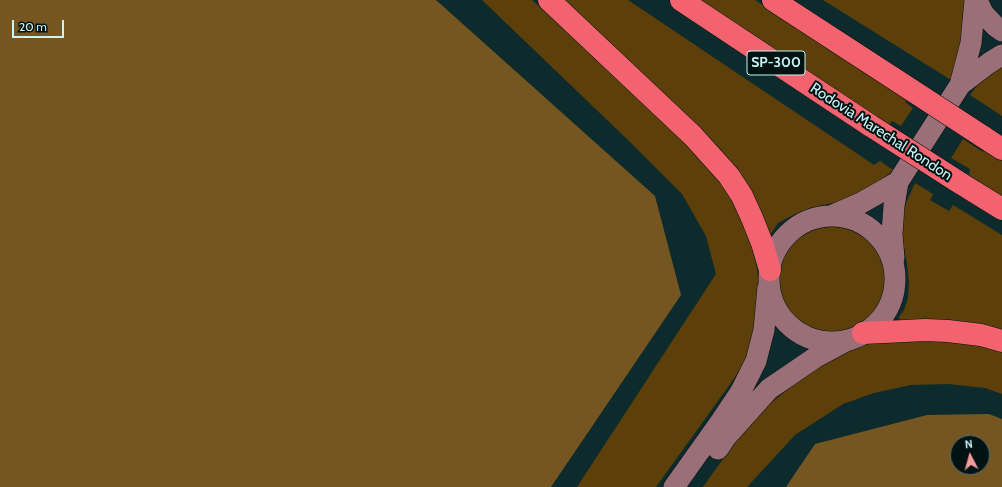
<!DOCTYPE html>
<style>
body{margin:0}
#map{position:relative;width:1002px;height:487px;overflow:hidden;background:#0d2b2c;font-family:Cabin,sans-serif}
canvas{display:block}
.north{position:absolute;left:950px;top:435px;width:40px;height:40px;box-sizing:border-box;background:#011213;border:1px solid #516c6d;border-radius:50%;rotate:354deg;font-size:11px;font-weight:700;line-height:16px;text-align:center;color:#c9f4f5}
.north::after{content:'';display:block;margin:auto;width:14px;height:18px;background:#f59b9d;clip-path:polygon(50% 0,100% 100%,50% 72%,0 100%)}
.scale{position:absolute;left:12px;top:20px;width:52px;height:18px;box-sizing:border-box;border:2px solid #c9f4f5;border-top:0;padding-left:5px;font-size:12px;line-height:14px;white-space:nowrap;color:#c9f4f5;-webkit-text-stroke:3px #011213;paint-order:stroke}
</style>
<div id="map">
<canvas width="1002" height="487"></canvas>
<div class="north">N</div>
<div class="scale">20 m</div>
</div>
<script>
const c = document.querySelector('canvas').getContext('2d');
c.lineJoin = 'round';
function fill(path, color) { c.fillStyle = color; c.fill(path, 'evenodd'); }
const poly = rows => new Path2D(rows.map(r => 'M' + r).join(''));
function stroke(path, color, width, dash) { c.strokeStyle = color; c.lineWidth = width; c.lineCap = dash ? 'butt' : 'round'; c.setLineDash(dash || []); c.stroke(path); }
function label(font, color, halo, rows, align = 'center') {
  c.font = font + ' Cabin,sans-serif'; c.lineWidth = 4; c.setLineDash([]); c.textBaseline = 'middle'; c.strokeStyle = halo; c.fillStyle = color; for (const [text, x, y, turn = 0] of rows) {
    c.save(); c.translate(x, y); c.rotate((+turn || 0) * Math.PI / 180); c.textAlign = isNaN(turn) ? turn : align; if (halo) c.strokeText(text, 0, 0); c.fillText(text, 0, 0); c.restore();
  }
}
const green = poly([
 [482,0,532,0,692,149,718,178,735,205,749,237,757,268,759,293,757,326,748,356,733,380,656,487,577,487,716,274,706,236,682,194,629,141],
 [562,0,628,0,874,165,880,161,893,170,874,188,850,199,810,208,793,215,778,223,768,238],
 [696,0,755,0,907,98,905,102,913,108,901,126,892,121,889,125],
 [823,0,964,0,967,15,967,30,951,80],
 [1002,61,1002,116,970,95,988,71],
 [963,139,983,152,985,148,1002,159,1002,196,969,175,970,169,951,158],
 [915,183,933,194,930,200,949,211,953,205,1002,235,1002,332,900,322,899,317,904,310,908,298,909,283,907,264,902,237,902,220,906,203],
 '779 280a53 53 0 1 1 106 0a53 53 0 1 1-106 0Z',
 [941,336,1002,350,1002,394,985,388,948,384,911,385,874,393,843,404,795,435,747,487,703,487,715,470,740,437,772,402,800,380,832,358,864,344,903,337]
]);
const forest = poly([
 [0,0,436,0,655,196,681,295,551,487,0,487],
 [989,414,1002,419,1002,487,786,487,815,444,927,415],
 [958,443,982,443,982,467,958,467]
]);
const major = poly([
 [977,0,983,13,995,26,1002,31],
 [960,85,989,63,1002,55],
 [831,216,861,203,898,182],
 '769 279a63 63 0 1 1 126 0a63 63 0 1 1-126 0Z',
 [894,258,892,234,894,206,898,182,960,85,971,43,975,0],
 [718,449,726,437,769,389,816,357,846,341],
 [674,487,721,421,741,391,756,361,764,330,768,287]
]);
const highway = poly([
 [549,0,693,136,729,176,742,196,752,218,762,243,770,270],
 [681,0,871,126],
 [773,0,893,78],
 [982,136,1002,149],
 [960,183,1002,209],
 [863,333,925,330,948,331,981,335,1002,341]
]);
const highwayBridge = poly([
 [893,78,982,136],
 [871,126,960,183]
]);
const shields = [
 [776,63,58]
];
const shieldNames = [
 ["SP-300",776,63]
];
const streetNames = [
 ["Rodovia Marechal Rondon",881,132,33]
];
fill(green, '#5d4009');
fill(forest, '#755620');
stroke(major, '#061112', 22);
stroke(highway, '#061112', 23);
stroke(major, '#9a6f77', 21);
stroke(highway, '#f3636f', 22);
stroke(highwayBridge, '#061112', 23, []);
stroke(highwayBridge, '#f3636f', 22);
for (const [x, y, w] of shields) { const box = new Path2D(); box.roundRect(x - w / 2, y - 12, w, 24, 3); c.fillStyle = '#011213'; c.fill(box); stroke(box, '#c9f4f5', 1); }
label('bold 14px', '#c9f4f5', null, shieldNames);
label('15px', '#c9f4f5', '#011213', streetNames);
</script>
